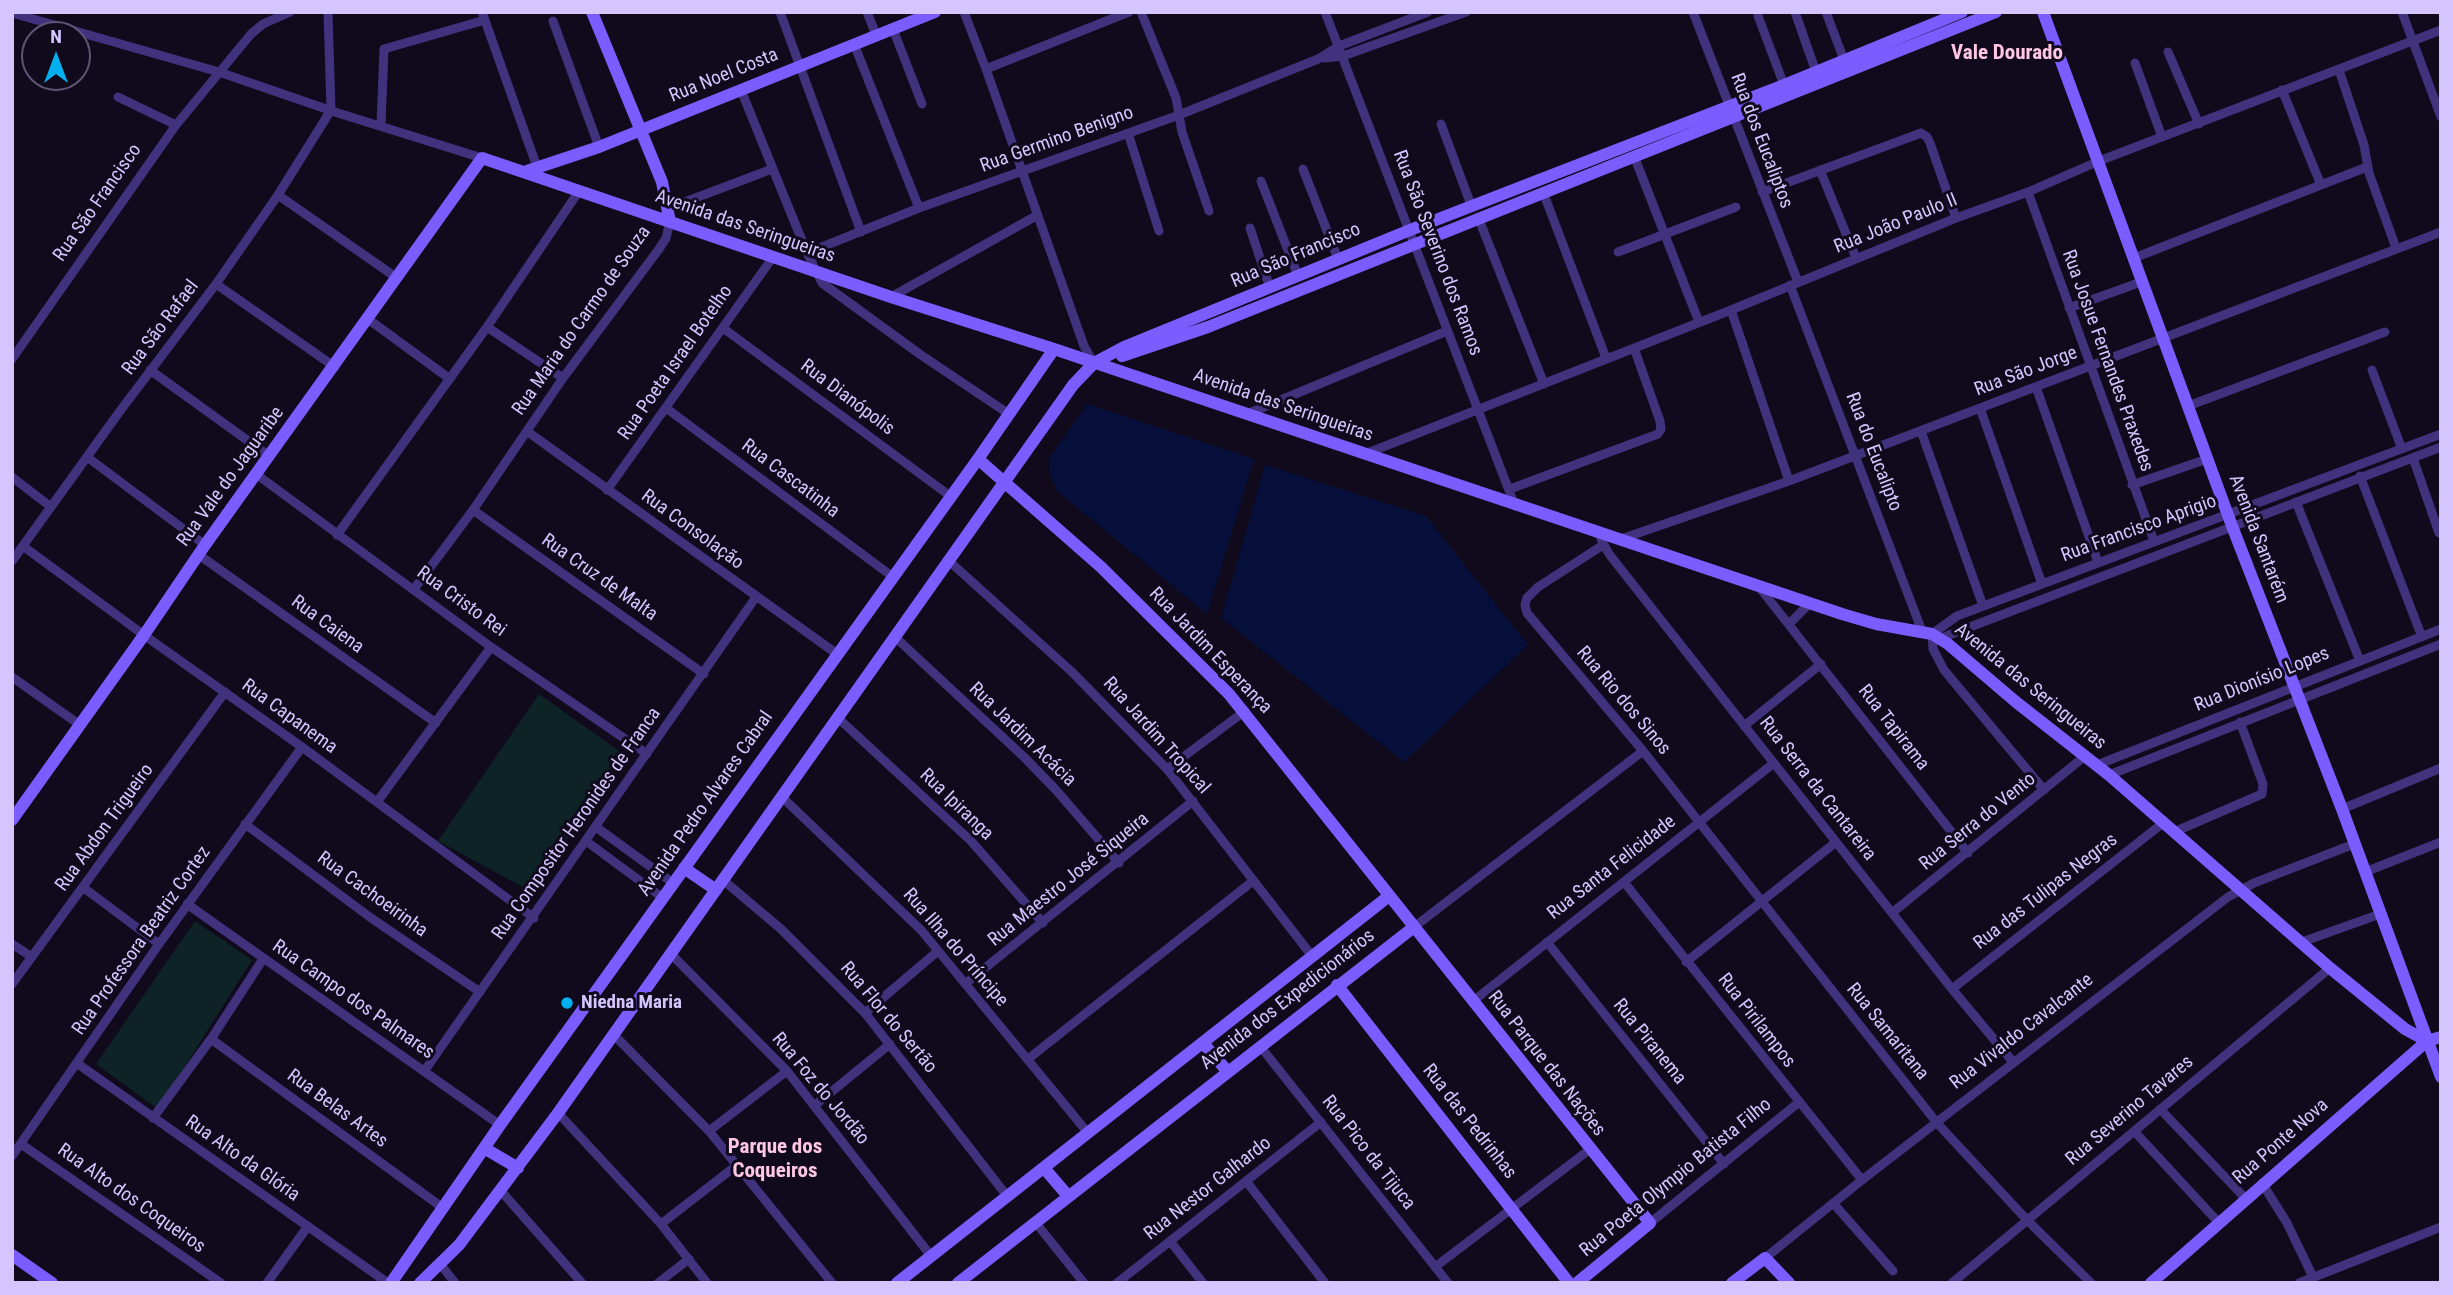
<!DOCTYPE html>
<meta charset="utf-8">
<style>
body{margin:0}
#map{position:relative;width:2453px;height:1295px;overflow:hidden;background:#100a1c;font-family:"Roboto Condensed",sans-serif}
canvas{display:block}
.frame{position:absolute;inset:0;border:14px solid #d5c5ff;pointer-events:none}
.north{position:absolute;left:21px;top:21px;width:70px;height:70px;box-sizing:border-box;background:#100a1c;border:2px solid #5f5577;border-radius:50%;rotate:0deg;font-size:19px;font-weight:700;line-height:28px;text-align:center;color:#d5c5ff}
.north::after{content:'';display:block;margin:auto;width:24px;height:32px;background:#00b0f0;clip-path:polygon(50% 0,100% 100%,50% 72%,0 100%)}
</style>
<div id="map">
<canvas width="2453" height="1295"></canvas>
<div class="frame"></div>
<div class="north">N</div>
</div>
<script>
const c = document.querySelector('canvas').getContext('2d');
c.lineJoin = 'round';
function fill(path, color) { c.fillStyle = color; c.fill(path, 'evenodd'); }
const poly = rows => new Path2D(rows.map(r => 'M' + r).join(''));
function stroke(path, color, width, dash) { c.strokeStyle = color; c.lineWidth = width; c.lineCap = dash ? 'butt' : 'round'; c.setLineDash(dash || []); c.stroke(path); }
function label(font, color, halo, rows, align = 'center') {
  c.font = font + ' "Roboto Condensed",sans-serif'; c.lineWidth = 6; c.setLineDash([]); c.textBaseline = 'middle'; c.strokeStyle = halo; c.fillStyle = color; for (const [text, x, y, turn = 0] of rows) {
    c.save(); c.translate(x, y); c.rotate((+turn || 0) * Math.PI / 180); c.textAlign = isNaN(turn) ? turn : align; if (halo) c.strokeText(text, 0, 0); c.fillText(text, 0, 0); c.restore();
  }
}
const green = poly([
 [539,694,626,756,530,891,438,841],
 [195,921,252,960,158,1109,96,1064]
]);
const water = poly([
 [1087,404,1254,459,1207,614,1057,491,1049,471,1050,457],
 [1265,465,1426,516,1528,645,1404,762,1221,618]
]);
const street = poly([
 [482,12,537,167],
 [780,12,861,232],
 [867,12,876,35],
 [964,12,986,69,1084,346,1094,363],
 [1141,12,1176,98,1182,132,1209,211],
 [1325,12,1515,506],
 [1693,12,1798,282],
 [1795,12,1816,72],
 [1826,12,1844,60],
 [2402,12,2441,117],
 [12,13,219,72,338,113,482,158],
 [1758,16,1784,85],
 [553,21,599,147],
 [893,29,922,104],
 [854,44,919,208],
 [2168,52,2199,124],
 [1324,58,1343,56,1466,12],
 [2135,63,2162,137],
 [986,69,1129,12],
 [2339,70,2364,145,2369,173,2396,248],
 [741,90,807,253,822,283,921,355,1009,414],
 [2282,90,2321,185],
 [118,97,176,125],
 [1441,124,1471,205],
 [381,125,384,49,485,20],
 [1128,133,1159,231],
 [1634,156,1699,322],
 [1303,169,1338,259],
 [1820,170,1856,258],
 [1261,181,1298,276],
 [1543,192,1606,358],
 [1762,192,1921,133,1927,137,1930,143,1956,218],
 [2028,192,2154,541],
 [278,195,397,278],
 [669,208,772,169],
 [1478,217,1544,384],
 [1250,228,1270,288],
 [1618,252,1736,207],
 [807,253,919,208,1179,115,1318,59,1339,46,1428,12],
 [2134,258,2367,167],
 [216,284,335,367],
 [1790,285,1922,631],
 [891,297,1036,216],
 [2069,308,2141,282],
 [1731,310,1789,481],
 [368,319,450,379],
 [487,327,563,378],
 [723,328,950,496],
 [12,359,176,125,251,34,263,24,290,12],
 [150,370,269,456],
 [2372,370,2402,449],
 [2036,387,2098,562],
 [2188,406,2385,332],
 [666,408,893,577],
 [1980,408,2042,584],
 [1247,414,1447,331],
 [1921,431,1983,606],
 [528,432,837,654],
 [1365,454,1731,310,1956,218,2028,192,2099,161,2441,30],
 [87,457,205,545],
 [2413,458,2439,533],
 [256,474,491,647,647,754],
 [2360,476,2422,637],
 [12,477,51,507],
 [2132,485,2207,459],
 [1510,489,1658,434,1661,429,1660,421,1634,348],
 [607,490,773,257],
 [2296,502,2360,661],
 [473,510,704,674],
 [337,535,487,327,579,191],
 [1601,539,1609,554,1952,989,2013,1062],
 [1621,539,1789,481,2441,232],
 [1603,545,1538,587,1527,598,1525,605,1527,613,1643,751,1937,1123,2027,1220,2091,1283],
 [23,546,144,635,302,747,534,918],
 [199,555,436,723],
 [12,561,120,411,216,284,278,195,331,110,328,12],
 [949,561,1072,672,1167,769,1312,956],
 [1760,588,1968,853],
 [414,589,473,510,563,378,659,249,666,238,670,222],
 [1789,624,1810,603],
 [895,637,1024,757,1056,790,1119,863],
 [1936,640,2441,447],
 [12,677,80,725],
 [838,718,971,841,1043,923],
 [1744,726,1821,664],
 [2097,765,2441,629],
 [1167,769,1245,711],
 [2109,775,2441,644],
 [2044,790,1944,670,1933,649,1932,634,1957,616,2441,434],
 [783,798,921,930,1088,1133],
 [377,802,491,647],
 [2342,809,2441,768],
 [245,824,371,918,480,992],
 [596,827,673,883],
 [2174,832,2262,794,2263,784,2240,722],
 [586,841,663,898],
 [2365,872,2441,842],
 [723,880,781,929,865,1013,1007,1196],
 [1624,882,1862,1180],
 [84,888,159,944],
 [187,904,500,1125],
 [1892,913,2085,756],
 [1414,927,1643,751],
 [1547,942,1724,1164],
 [2302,942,2380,914],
 [12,944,32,957],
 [671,954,787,1071,931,1256],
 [1686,962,1836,842],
 [12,984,225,692],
 [965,984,1193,801],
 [1952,989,2163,823],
 [1472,1002,1774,763],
 [865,1013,938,951],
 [614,1035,709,1131,832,1283],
 [211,1039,443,1208],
 [1260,1046,1448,1283],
 [1028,1059,1253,881],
 [78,1064,388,1283],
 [425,1070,756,597],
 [814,1106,890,1044],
 [2160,1109,2245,1198],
 [558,1113,661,1224,707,1283],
 [153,1118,211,1039,263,959],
 [709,1131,787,1071],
 [2134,1131,2219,1223],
 [21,1144,221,1283],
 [12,1156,159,944,302,747],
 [1246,1181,1325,1283],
 [2262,1183,2287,1223,2313,1277],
 [501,1191,582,1283],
 [1833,1203,1893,1271],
 [1036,1223,1084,1283],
 [1650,1223,1798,1103],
 [661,1224,737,1165],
 [1170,1241,1203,1283],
 [1765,1258,1862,1180,2228,897,2254,883,2354,844],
 [441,1265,455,1283],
 [1435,1267,1589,1150],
 [267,1283,308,1226],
 [658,1283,689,1259],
 [1117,1283,1321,1122],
 [1952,1283,2330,968],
 [2299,1283,2441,1227]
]);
const secondary = poly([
 [592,12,662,182,670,222],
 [2043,12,2232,526,2342,809,2441,1077],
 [527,171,599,147,935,12],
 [1122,356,1208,327,1996,12],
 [978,459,1101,567,1229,694,1650,1223,1577,1283],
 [12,820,144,635,205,545,482,158,891,297,1054,349,1842,614,1876,624,1932,634,1948,644,2016,702,2109,775,2330,968,2405,1029,2427,1041],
 [684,868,716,890],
 [1337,985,1569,1283],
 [1203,1043,1228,1072],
 [484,1148,518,1168],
 [1044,1168,1068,1196],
 [12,1255,52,1283],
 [391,1283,500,1125,978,459,1054,349],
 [420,1283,459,1245,558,1113,1073,385,1094,363,1124,347,1410,230,1784,85,1962,12],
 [897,1283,1389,896],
 [958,1283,1414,927],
 [1732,1283,1765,1258,1789,1283],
 [2151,1283,2427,1041,2441,1037]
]);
const markers = [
 [567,1003,7,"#00b0f0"]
];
const streetNames = [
 ["Rua Noel Costa",724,76,-22],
 ["Rua Germino Benigno",1057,140,-20],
 ["Rua dos Eucaliptos",1761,141,69],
 ["Rua São Francisco",98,203,-55],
 ["Rua João Paulo II",1896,224,-22],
 ["Avenida das Seringueiras",745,227,19],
 ["Rua São Severino dos Ramos",1437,253,69],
 ["Rua São Francisco",1296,256,-23],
 ["Rua Maria do Carmo de Souza",582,321,-55],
 ["Rua São Rafael",161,328,-53],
 ["Rua Josue Fernandes Praxedes",2107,361,70],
 ["Rua Poeta Israel Botelho",676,363,-55],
 ["Rua São Jorge",2026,372,-21],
 ["Rua Dianópolis",847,398,37],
 ["Avenida das Seringueiras",1283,406,19],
 ["Rua do Eucalipto",1873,452,69],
 ["Rua Vale do Jaguaribe",231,477,-54],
 ["Rua Cascatinha",790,479,37],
 ["Rua Francisco Aprigio",2139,529,-20],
 ["Rua Consolação",692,530,36],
 ["Avenida Santarém",2258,539,69],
 ["Rua Cruz de Malta",599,578,35],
 ["Rua Cristo Rei",461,602,36],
 ["Rua Caiena",327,625,36],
 ["Rua Jardim Esperança",1210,651,46],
 ["Rua Dionísio Lopes",2262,680,-22],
 ["Avenida das Seringueiras",2030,687,39],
 ["Rua Rio dos Sinos",1623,701,50],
 ["Rua Capanema",289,717,36],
 ["Rua Tapirama",1893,728,52],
 ["Rua Jardim Acácia",1022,735,44],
 ["Rua Jardim Tropical",1156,736,48],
 ["Rua Serra da Cantareira",1817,789,52],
 ["Avenida Pedro Alvares Cabral",706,804,-55],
 ["Rua Ipiranga",956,805,44],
 ["Rua Serra do Vento",1978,822,-39],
 ["Rua Compositor Heronides de Franca",577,824,-55],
 ["Rua Abdon Trigueiro",105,828,-54],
 ["Rua Santa Felicidade",1612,868,-38],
 ["Rua Maestro José Siqueira",1069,880,-39],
 ["Rua das Tulipas Negras",2046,892,-38],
 ["Rua Cachoeirinha",372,895,36],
 ["Rua Professora Beatriz Cortez",142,941,-55],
 ["Rua Ilha do Príncipe",955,948,49],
 ["Rua Campo dos Palmares",353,1000,35],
 ["Avenida dos Expedicionários",1288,1000,-38],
 ["Rua Flor do Sertão",888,1018,50],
 ["Rua Pirilampos",1756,1021,52],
 ["Rua Samaritana",1887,1032,51],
 ["Rua Vivaldo Cavalcante",2022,1032,-38],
 ["Rua Piranema",1649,1042,51],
 ["Rua Parque das Nações",1546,1064,52],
 ["Rua Foz do Jordão",820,1089,50],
 ["Rua Belas Artes",337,1109,36],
 ["Rua Severino Tavares",2130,1111,-40],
 ["Rua das Pedrinhas",1469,1122,52],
 ["Rua Ponte Nova",2281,1142,-41],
 ["Rua Pico da Tijuca",1368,1153,52],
 ["Rua Alto da Glória",242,1159,35],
 ["Rua Poeta Olympio Batista Filho",1676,1178,-39],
 ["Rua Nestor Galhardo",1208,1189,-38],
 ["Rua Alto dos Coqueiros",131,1199,35]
];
const poiNames = [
 ["Niedna Maria",581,1003]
];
const neighbourhoodNames = [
 ["Vale Dourado",2007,54],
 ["Parque dos",775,1148],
 ["Coqueiros",775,1172]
];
fill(green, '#0d2326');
fill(water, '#06103a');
stroke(street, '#41327e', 9);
stroke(secondary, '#7b5cff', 12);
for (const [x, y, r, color] of markers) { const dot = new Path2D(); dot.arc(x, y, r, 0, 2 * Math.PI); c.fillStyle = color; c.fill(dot); stroke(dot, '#100a1c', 2.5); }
label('19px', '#d5c5ff', '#100a1c', streetNames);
label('bold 19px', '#d5c5ff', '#100a1c', poiNames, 'left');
label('bold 21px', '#ffc7e1', '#100a1c', neighbourhoodNames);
</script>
